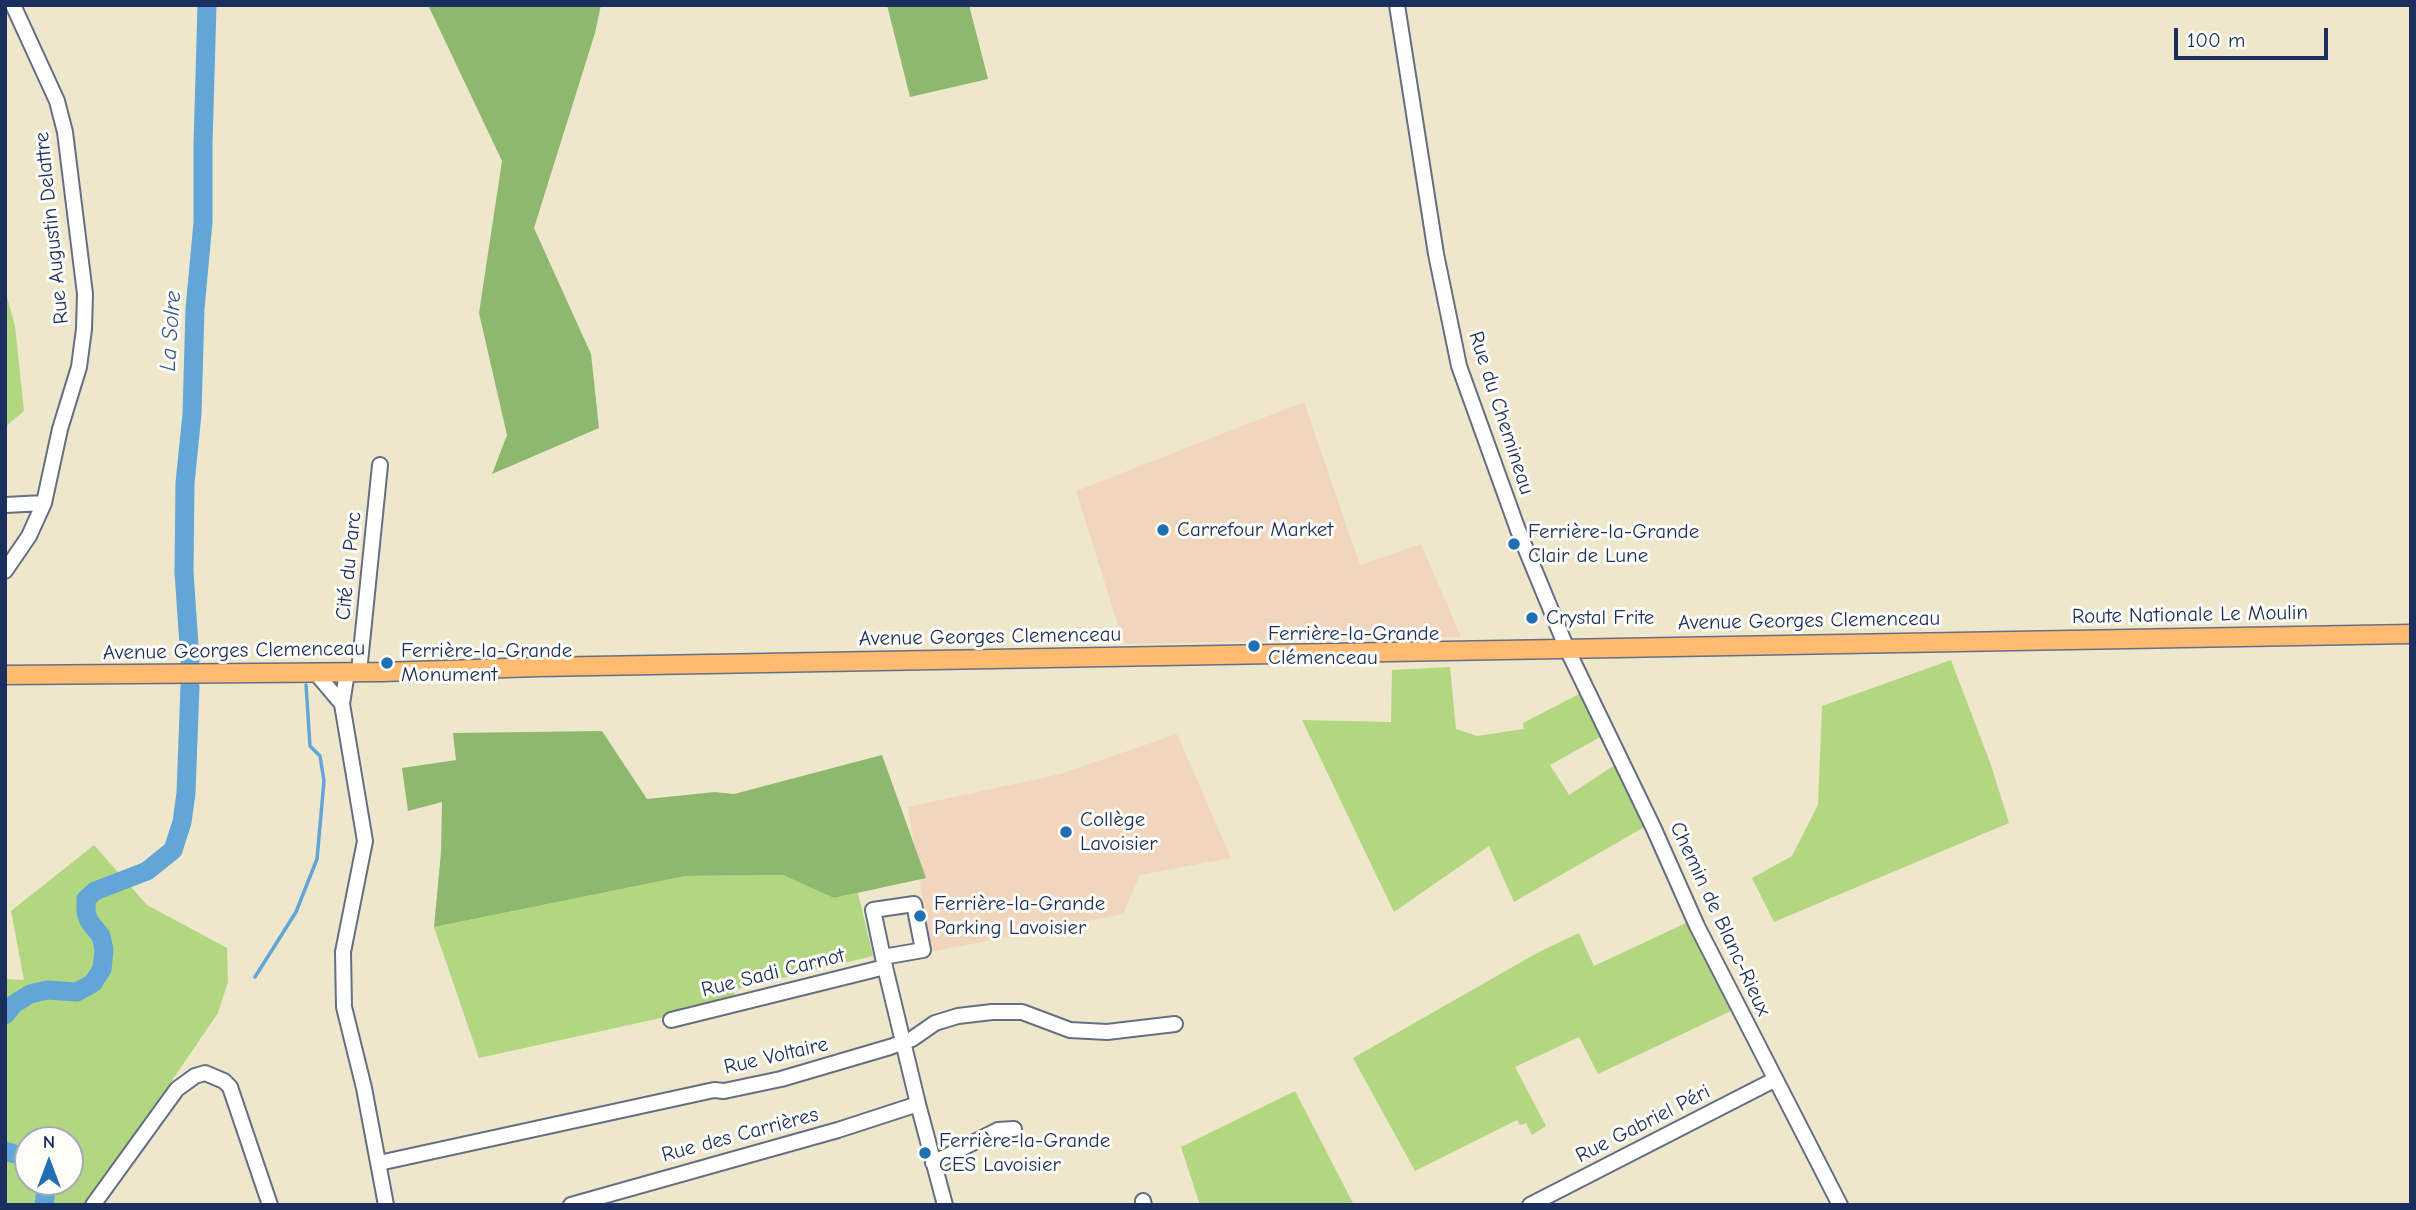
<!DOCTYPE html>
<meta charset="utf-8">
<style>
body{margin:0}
#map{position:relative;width:2416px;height:1210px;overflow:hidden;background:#efe7cb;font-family:"Comic Neue",sans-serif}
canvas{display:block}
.frame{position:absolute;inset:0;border:7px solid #1b2f5e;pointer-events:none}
.north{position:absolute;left:14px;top:1126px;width:70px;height:70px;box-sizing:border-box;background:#fdfcf7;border:2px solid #a3aaba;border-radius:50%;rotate:0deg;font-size:19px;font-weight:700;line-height:28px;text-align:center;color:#1b2f5e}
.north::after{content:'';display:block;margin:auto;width:24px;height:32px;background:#1f6fb2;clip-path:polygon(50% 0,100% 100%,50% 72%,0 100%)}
.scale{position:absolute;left:2174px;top:28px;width:154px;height:32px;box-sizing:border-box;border:4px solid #1b2f5e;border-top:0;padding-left:9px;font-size:21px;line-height:24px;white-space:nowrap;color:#1b2f5e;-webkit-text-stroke:5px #fdfcf7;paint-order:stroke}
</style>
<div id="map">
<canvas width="2416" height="1210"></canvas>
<div class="frame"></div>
<div class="north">N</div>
<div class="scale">100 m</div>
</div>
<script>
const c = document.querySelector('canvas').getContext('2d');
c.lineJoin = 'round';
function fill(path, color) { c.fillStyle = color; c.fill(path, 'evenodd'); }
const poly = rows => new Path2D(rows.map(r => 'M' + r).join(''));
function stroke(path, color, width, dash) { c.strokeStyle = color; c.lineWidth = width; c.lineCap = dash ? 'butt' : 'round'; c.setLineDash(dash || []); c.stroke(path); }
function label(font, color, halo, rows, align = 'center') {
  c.font = font + ' "Comic Neue",sans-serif'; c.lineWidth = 6; c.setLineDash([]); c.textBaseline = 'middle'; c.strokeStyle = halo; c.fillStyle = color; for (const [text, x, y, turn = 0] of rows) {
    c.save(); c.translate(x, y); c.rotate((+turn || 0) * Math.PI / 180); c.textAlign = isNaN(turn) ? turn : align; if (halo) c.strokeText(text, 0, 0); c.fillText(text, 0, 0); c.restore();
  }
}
const built = poly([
 [1304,402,1360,565,1421,544,1461,637,1124,644,1076,491],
 [1177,734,1231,858,1140,875,1123,914,931,952,908,807,1060,774]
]);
const green = poly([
 [5,290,15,326,24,411,5,427],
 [1951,660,1991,765,2009,823,1774,922,1752,878,1792,856,1818,805,1822,706],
 [1450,667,1456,729,1477,736,1524,729,1523,723,1581,693,1602,736,1550,765,1569,795,1618,763,1646,826,1514,902,1489,846,1394,912,1302,720,1391,722,1392,670],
 [94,845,147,905,227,948,228,982,218,1013,87,1205,5,1205,5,979,24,980,11,911],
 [28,1140,70,1140,70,1182,28,1182],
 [784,875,834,898,858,893,873,956,733,990,738,1001,479,1058,434,927,686,876],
 [1688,922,1733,1010,1598,1074,1579,1037,1515,1067,1546,1126,1532,1135,1526,1123,1520,1125,1517,1120,1415,1171,1353,1058,1537,953,1579,933,1594,966],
 [1295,1091,1354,1205,1200,1205,1181,1147]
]);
const forest = poly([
 [428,5,601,5,595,33,534,228,591,354,599,428,492,474,507,435,479,313,502,161],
 [887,5,969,5,988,79,910,97],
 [602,731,647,799,715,792,734,794,882,755,926,878,834,898,783,875,686,876,434,927,441,852,442,802,408,811,402,768,456,760,453,733]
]);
const stream = poly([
 [255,977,296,912,317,859,324,781,320,756,310,746,306,685]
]);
const river = poly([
 [190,660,184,572,185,483,192,414,195,309,203,222,203,145,207,5],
 [5,1015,14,1004,30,994,47,990,77,992,93,983,102,969,104,950,101,936,89,921,86,912,86,899,95,891,147,871,173,850,182,822,186,793,190,686],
 [5,1151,28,1158],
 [44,1205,47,1182]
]);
const minor = poly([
 [1397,5,1436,254,1459,366,1518,530,1567,649,1654,829,1697,926,1840,1205],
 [5,505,44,503],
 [5,571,29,536,44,503,60,429,79,367,84,329,85,294,65,132,57,101,13,5],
 [315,672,342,704],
 [347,672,342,704,365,841,343,952,344,1007,364,1088,386,1205],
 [359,672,380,465],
 [883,957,923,950,914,904,873,910,885,967,918,1104,945,1205],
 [671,1020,885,967],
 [379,1163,714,1090,724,1091,781,1079,890,1047,912,1039,935,1023,958,1016,992,1012,1022,1012,1070,1030,1107,1032,1175,1024],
 [933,1163,998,1130,1014,1129],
 [1143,1201,1144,1205],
 [93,1205,177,1089,195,1076,205,1073,224,1081,230,1087,270,1205],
 [571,1205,838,1130,918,1104],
 [1530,1205,1774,1080]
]);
const major = poly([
 [5,675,382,672,538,667,2411,634]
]);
const markers = [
 [1163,530,7,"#1f6fb2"],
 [1514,544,7,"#1f6fb2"],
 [1532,618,7,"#1f6fb2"],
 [1254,646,7,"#1f6fb2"],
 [387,663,7,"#1f6fb2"],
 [1066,832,7,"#1f6fb2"],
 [920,916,7,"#1f6fb2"],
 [925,1153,7,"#1f6fb2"]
];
const streetNames = [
 ["Rue Augustin Delattre",52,228,-96],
 ["Rue du Chemineau",1501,413,72],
 ["Cité du Parc",349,566,-84],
 ["Route Nationale Le Moulin",2190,615,-1],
 ["Avenue Georges Clemenceau",1809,621,-1],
 ["Avenue Georges Clemenceau",990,637,-1],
 ["Avenue Georges Clemenceau",234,651,-1],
 ["Chemin de Blanc-Rieux",1720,919,65],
 ["Rue Sadi Carnot",773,973,-14],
 ["Rue Voltaire",776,1056,-13],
 ["Rue Gabriel Péri",1643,1124,-27],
 ["Rue des Carrières",740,1135,-15]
];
const poiNames = [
 ["Carrefour Market",1177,530],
 ["Ferrière-la-Grande",1528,532],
 ["Clair de Lune",1528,556],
 ["Crystal Frite",1546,618],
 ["Ferrière-la-Grande",1268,634],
 ["Clémenceau",1268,658],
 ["Ferrière-la-Grande",401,651],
 ["Monument",401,675],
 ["Collège",1080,820],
 ["Lavoisier",1080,844],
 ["Ferrière-la-Grande",934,904],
 ["Parking Lavoisier",934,928],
 ["Ferrière-la-Grande",939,1141],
 ["CES Lavoisier",939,1165]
];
const waterNames = [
 ["La Solre",171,331,-86]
];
fill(built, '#f2d5bd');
fill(green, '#b2d780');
fill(forest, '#8db86e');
stroke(stream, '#61a6d6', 3.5);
stroke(river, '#61a6d6', 19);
stroke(minor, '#656f84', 18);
stroke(major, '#656f84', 21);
stroke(minor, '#fff', 14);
stroke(major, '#febb71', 18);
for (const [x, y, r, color] of markers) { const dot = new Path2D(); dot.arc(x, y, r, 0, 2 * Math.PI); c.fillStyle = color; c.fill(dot); stroke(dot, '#fdfcf7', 2.5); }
label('21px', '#1b2f5e', '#fdfcf7', streetNames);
label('21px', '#1b2f5e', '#fdfcf7', poiNames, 'left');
label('italic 23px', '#345988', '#fdfcf7', waterNames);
</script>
